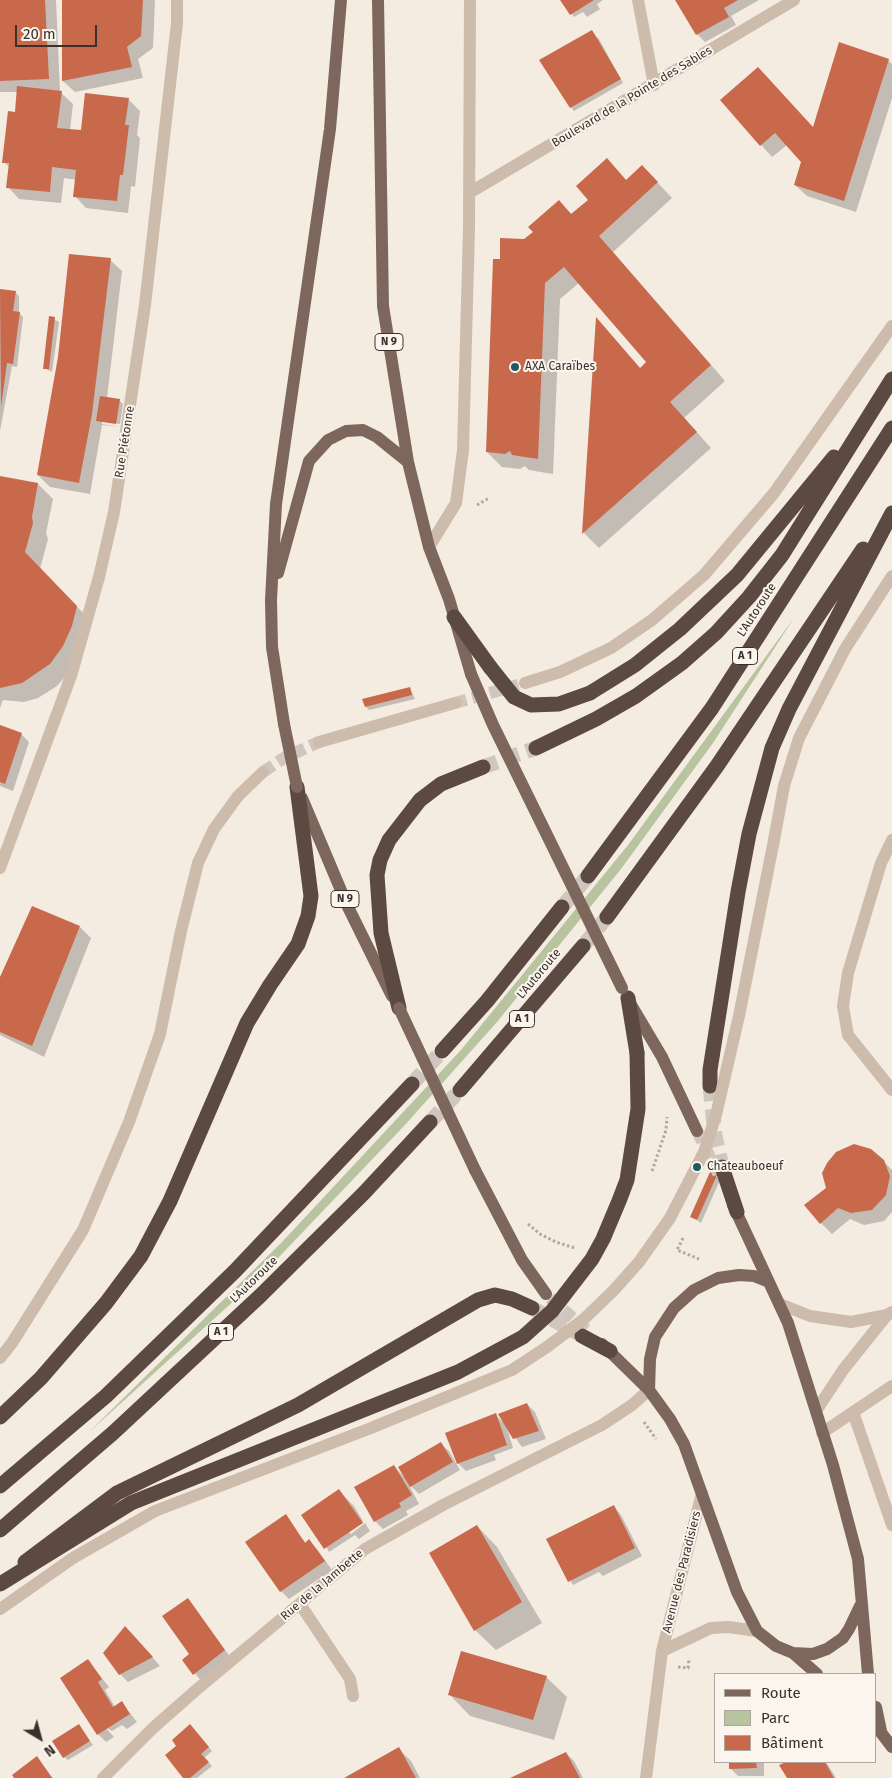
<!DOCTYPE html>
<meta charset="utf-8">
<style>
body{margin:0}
#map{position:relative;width:892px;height:1778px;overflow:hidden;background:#f4ebe1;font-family:"Fira Sans",sans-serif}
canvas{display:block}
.legend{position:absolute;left:714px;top:1673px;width:162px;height:90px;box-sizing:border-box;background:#fbf5ee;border:1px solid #aea6a0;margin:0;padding:6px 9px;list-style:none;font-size:15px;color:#3b302b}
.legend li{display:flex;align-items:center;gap:10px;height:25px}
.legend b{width:25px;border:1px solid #aea6a0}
.north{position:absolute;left:15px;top:1713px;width:50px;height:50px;-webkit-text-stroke:4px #fbf5ee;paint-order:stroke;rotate:143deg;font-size:14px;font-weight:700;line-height:20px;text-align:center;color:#3b302b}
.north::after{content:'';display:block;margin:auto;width:18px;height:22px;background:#3b302b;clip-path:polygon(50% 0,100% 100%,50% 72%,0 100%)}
.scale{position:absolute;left:15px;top:25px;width:82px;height:22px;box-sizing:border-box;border:2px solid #3b302b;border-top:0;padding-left:6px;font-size:15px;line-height:18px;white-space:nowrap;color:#3b302b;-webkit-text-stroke:4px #fbf5ee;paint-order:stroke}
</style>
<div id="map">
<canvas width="892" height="1778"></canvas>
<ul class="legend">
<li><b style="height:6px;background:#7d675c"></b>Route</li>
<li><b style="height:14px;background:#b8c4a0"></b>Parc</li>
<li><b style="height:14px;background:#c8694b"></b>Bâtiment</li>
</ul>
<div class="north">N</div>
<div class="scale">20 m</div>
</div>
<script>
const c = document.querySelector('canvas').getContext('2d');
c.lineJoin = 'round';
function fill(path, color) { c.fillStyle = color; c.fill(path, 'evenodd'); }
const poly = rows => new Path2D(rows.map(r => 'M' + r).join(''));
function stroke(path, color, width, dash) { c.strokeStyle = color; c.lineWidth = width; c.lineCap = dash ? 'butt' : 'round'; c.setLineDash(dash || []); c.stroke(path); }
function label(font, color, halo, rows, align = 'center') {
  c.font = font + ' "Fira Sans",sans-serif'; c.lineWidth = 4; c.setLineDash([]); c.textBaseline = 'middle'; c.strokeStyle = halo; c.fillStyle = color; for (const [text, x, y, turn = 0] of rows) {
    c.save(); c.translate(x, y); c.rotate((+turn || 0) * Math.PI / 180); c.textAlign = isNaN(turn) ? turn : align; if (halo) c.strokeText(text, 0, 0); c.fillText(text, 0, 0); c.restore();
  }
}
const green = poly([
 [794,618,713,743,621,869,497,1022,404,1126,258,1279,88,1433,282,1242,461,1050,628,845]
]);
const shadow = poly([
 [0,0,56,0,60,92,73,104,70,130,82,132,128,99,140,111,137,135,140,138,135,187,131,186,128,213,86,208,75,196,77,180,64,178,61,203,19,199,8,187,10,168,4,162,16,113,18,92,0,92],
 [63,0,155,0,153,48,138,59,143,78,75,92,63,81],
 [562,0,603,0,597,4,600,9,587,17,583,12,574,17],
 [677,0,759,0,731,16,736,25,705,42,697,34],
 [591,31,599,39,623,83,574,111,571,107],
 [888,60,892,64,892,98,856,212,807,196,795,185,802,162,787,145,772,157,722,101,813,129],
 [607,160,626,180,657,182,672,198,613,252,725,381,684,418,711,448,599,548,584,533,597,320,641,369,648,362,579,283,560,299,553,474,529,470,525,466,520,469,502,467,487,452,501,261,535,232,559,201,572,215,589,200],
 [110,260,122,271,107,398,119,400,123,404,120,424,102,421,102,424,119,427,102,425,90,494,50,487,38,475],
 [0,291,15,292,19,296,19,313,23,317,17,367,12,366,0,431],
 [51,318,59,322,52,372,44,368],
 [0,477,38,484,53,499,46,533,48,539,40,569,92,622,78,662,57,686,38,698,24,702,3,700,0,708],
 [410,688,415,699,369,710,366,707],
 [0,727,21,734,29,742,13,791,0,786],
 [80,927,91,938,44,1057,0,1035,0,980],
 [883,1161,892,1170,892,1212,884,1221,864,1225,850,1219,832,1234,821,1223,827,1189],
 [716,1176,720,1180,701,1223,692,1217],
 [527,1404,535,1412,546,1439,522,1447,506,1425,513,1448,494,1455,496,1460,466,1471,458,1463,495,1415,504,1423],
 [441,1444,449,1451,460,1470,419,1494,408,1483,419,1504,406,1511,408,1515,383,1529,375,1521,394,1466,405,1478],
 [339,1491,354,1506,363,1521,349,1532,351,1534,365,1523,370,1531,359,1539,355,1535,329,1552,326,1546],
 [614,1507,621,1515,642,1556,603,1576,599,1572,573,1585,547,1539],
 [477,1526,497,1547,542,1623,496,1650,475,1630],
 [296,1531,306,1543,309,1541,317,1549,332,1570,289,1599,281,1591],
 [187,1599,231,1658,202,1682,184,1660,191,1655],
 [133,1635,160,1666,128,1682,120,1674],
 [88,1661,109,1687,105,1690,115,1707,122,1703,137,1722,127,1729,122,1725,112,1731,105,1727,114,1737,106,1742,98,1734],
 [546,1677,567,1697,554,1740,470,1716,450,1695],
 [194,1729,212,1751,204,1758,212,1766,197,1778,185,1778,178,1746],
 [82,1730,93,1745,68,1760,64,1757],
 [399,1749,411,1761,420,1778,347,1778],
 [566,1753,574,1761,583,1778,513,1778],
 [37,1758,53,1778,16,1778],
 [730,1762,764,1762,764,1776,738,1776,730,1768],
 [789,1762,826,1762,836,1778,788,1778,781,1766]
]);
const building = poly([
 [0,0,45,0,49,79,0,81],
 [62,0,143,0,141,36,127,47,132,67,62,81],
 [560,0,594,0,570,15],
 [675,0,738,0,724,8,729,17,696,35],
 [592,30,621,79,570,108,539,60],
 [839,42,889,59,844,201,794,185,801,162,775,133,760,146,720,100,758,67,813,127],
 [17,86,62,91,57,128,81,130,85,93,129,98,125,125,129,125,123,175,120,175,117,201,73,197,76,170,52,167,50,192,6,188,9,163,2,163,8,111,15,112],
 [607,158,626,180,642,165,658,182,599,236,711,365,670,402,697,432,582,534,596,317,640,368,646,362,564,267,545,283,538,459,512,455,510,451,505,454,486,452,493,259,500,259,500,238,524,239,533,232,528,227,559,200,571,214,588,200,576,186],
 [69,254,111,258,92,414,79,483,37,475,58,357],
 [0,289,16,291,13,311,20,312,13,364,7,363,1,407],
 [49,316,55,317,49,369,43,369],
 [100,396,120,399,116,424,96,421],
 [0,476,38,483,32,517,33,523,25,552,77,606,72,626,63,646,50,664,22,683,0,688],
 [410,687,412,695,365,707,362,699],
 [0,725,22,733,5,784,0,782],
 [32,906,80,926,32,1046,0,1032,0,977],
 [854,1144,871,1149,884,1160,890,1176,886,1195,872,1210,851,1213,838,1208,820,1224,804,1205,826,1188,822,1173,827,1163,836,1152],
 [710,1172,717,1175,697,1220,690,1217],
 [527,1403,539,1431,513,1439,498,1414],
 [496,1413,507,1445,457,1464,445,1433],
 [441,1442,453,1462,410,1487,398,1467],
 [394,1465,412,1495,399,1503,401,1507,374,1522,354,1487],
 [339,1489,363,1523,324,1549,301,1515],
 [614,1505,635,1548,568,1582,546,1539],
 [286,1514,305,1543,309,1539,325,1561,280,1592,245,1542],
 [477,1525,522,1602,474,1631,429,1553],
 [188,1598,225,1650,193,1675,182,1660,189,1654,162,1616],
 [125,1626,153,1657,119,1675,103,1653],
 [461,1651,547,1676,533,1720,448,1695],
 [88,1659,102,1679,98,1682,113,1707,122,1701,130,1714,97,1735,60,1678],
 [79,1724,90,1741,63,1758,52,1741],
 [190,1724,209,1747,201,1754,209,1762,190,1778,183,1778,165,1755,176,1746,172,1740],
 [399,1747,416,1778,344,1778],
 [566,1752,580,1778,510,1778],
 [37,1756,52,1778,14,1778,12,1775],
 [729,1762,756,1762,757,1768,729,1769],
 [786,1762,825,1762,834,1778,787,1778,779,1765]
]);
const minorTunnel = poly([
 [455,703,525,683],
 [263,772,284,758,319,742]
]);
const majorTunnel = poly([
 [697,1131,720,1177],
 [550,1298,588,1331]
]);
const highwayTunnel = poly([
 [483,767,536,748],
 [562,907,588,876],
 [583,946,607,917],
 [412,1084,442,1051],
 [710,1086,715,1136,722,1167],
 [430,1122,460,1090],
 [532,1308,581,1335]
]);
const path = poly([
 [477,505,489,498],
 [652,1171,666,1130,667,1117],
 [528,1224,540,1234,556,1242,575,1248],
 [683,1238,677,1250,699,1259],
 [644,1422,656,1439],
 [678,1667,688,1668,689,1659]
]);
const minor = poly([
 [638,0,654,85],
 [469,193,794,0],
 [429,547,456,503,463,450,469,228,470,0],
 [525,683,560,672,611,648,652,620,704,575,774,493,892,326],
 [319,742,455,703],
 [774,840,784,786,799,738,845,649,892,576],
 [892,840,881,863,848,973,843,1006,848,1035,892,1090],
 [0,868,71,676,99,577,114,512,145,305,177,23,177,0],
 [780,1304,810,1316,851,1322,887,1315],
 [0,1358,12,1343,83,1230,129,1122,160,1034,181,931,198,863,214,829,238,796,263,772],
 [816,1411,843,1370,887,1315,892,1312],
 [853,1412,892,1525],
 [822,1433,892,1386],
 [300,1604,350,1679,353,1696],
 [662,1651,711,1628,729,1627,757,1631],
 [103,1778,153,1728,195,1691,365,1549,443,1505,602,1425,632,1405,649,1390],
 [646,1778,662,1651,702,1493]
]);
const major = poly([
 [378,0,383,306,408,462,429,547,449,599,471,674],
 [278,573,309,461,328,440,346,431,363,430,377,437,408,462],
 [284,724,272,647,271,600,276,504,330,129,341,0],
 [302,798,348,907,392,996],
 [630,1003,662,1057,697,1131],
 [475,1170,522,1260,546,1294],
 [733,1205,788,1323,833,1465,858,1559,868,1674],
 [602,1344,649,1390,670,1419,684,1444,737,1592,757,1631,776,1646,793,1653,813,1654,827,1649,843,1638,849,1629,860,1606],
 [649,1390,650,1359,655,1337,674,1308,694,1290,718,1278,739,1275,754,1276,769,1282],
 [793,1653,817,1674],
 [876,1707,881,1731],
 [876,1726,892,1747]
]);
const highway = poly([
 [454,617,490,667],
 [590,693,635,665,680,629,737,575,834,457],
 [536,748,596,719,636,696,682,663,716,633,749,597,782,555,892,379],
 [588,876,712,708,892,428],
 [607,917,717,766,863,549],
 [628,998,637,1053],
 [399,1008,381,933,377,875,380,860,389,840,420,800,441,784,483,767],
 [442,1051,487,1001,562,907],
 [710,1086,710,1070,738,892,749,834,772,748,789,709,892,513],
 [460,1090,583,946],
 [722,1167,737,1212],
 [582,1336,610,1351],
 [0,1417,41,1378,106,1303,141,1256,170,1201,247,1023,270,985,298,944,308,916,311,896,297,787],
 [0,1486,106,1396,235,1271,412,1084],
 [0,1530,113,1433,260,1296,364,1193,430,1122],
 [25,1562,117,1493,298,1405,478,1300,495,1295,512,1299,532,1308]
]);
const minorBridge = poly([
 [0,1609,73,1558,155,1511,371,1428,512,1370,547,1347,584,1319,614,1290,639,1262,670,1218,704,1152,716,1115,739,1016,774,840]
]);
const majorBridge = poly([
 [471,674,493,725,622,988],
 [284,724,297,787],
 [399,1008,475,1170]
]);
const highwayBridge = poly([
 [490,667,514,697,531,705,559,704,590,693],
 [0,1584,131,1503,458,1372,523,1337,552,1311,592,1259,603,1239,619,1201,627,1180,638,1109,637,1053]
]);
const markers = [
 [515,367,5,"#1f5a5e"],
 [697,1167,5,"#1f5a5e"]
];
const shields = [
 [389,342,28],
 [745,656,25],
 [345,899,28],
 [522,1019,25],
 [221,1332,25]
];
const shieldNames = [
 ["N 9",389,342],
 ["A 1",745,656],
 ["N 9",345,899],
 ["A 1",522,1019],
 ["A 1",221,1332]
];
const streetNames = [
 ["Boulevard de la Pointe des Sables",632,97,-31],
 ["Rue Piétonne",125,442,-81],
 ["L'Autoroute",757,610,-57],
 ["L'Autoroute",539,974,-50],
 ["L'Autoroute",254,1280,-44],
 ["Avenue des Paradisiers",682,1572,-76],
 ["Rue de la Jambette",322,1585,-40]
];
const poiNames = [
 ["AXA Caraïbes",525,367],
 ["Chateauboeuf",707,1167]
];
fill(green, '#b8c4a0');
fill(shadow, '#0003');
fill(building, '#c8694b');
stroke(minorTunnel, '#cfc6bd', 12, [12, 6]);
stroke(majorTunnel, '#cfc6bd', 12, [12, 6]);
stroke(highwayTunnel, '#cfc6bd', 15, [15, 8]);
stroke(path, '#b9a596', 3, [2.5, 2.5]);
stroke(minor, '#cdbbac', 12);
stroke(major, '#7d675c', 12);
stroke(highway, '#5c4a42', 15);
stroke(minorBridge, '#cdbbac', 12);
stroke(majorBridge, '#7d675c', 12);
stroke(highwayBridge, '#5c4a42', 15);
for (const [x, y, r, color] of markers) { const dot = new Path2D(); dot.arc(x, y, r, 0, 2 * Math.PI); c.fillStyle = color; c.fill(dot); stroke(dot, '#fbf5ee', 2); }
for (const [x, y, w] of shields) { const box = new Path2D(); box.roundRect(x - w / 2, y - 8.5, w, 17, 4); c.fillStyle = '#fbf5ee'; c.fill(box); stroke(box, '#3b302b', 1); }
label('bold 11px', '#3b302b', null, shieldNames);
label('12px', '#3b302b', '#fbf5ee', streetNames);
label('12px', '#3b302b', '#fbf5ee', poiNames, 'left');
</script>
